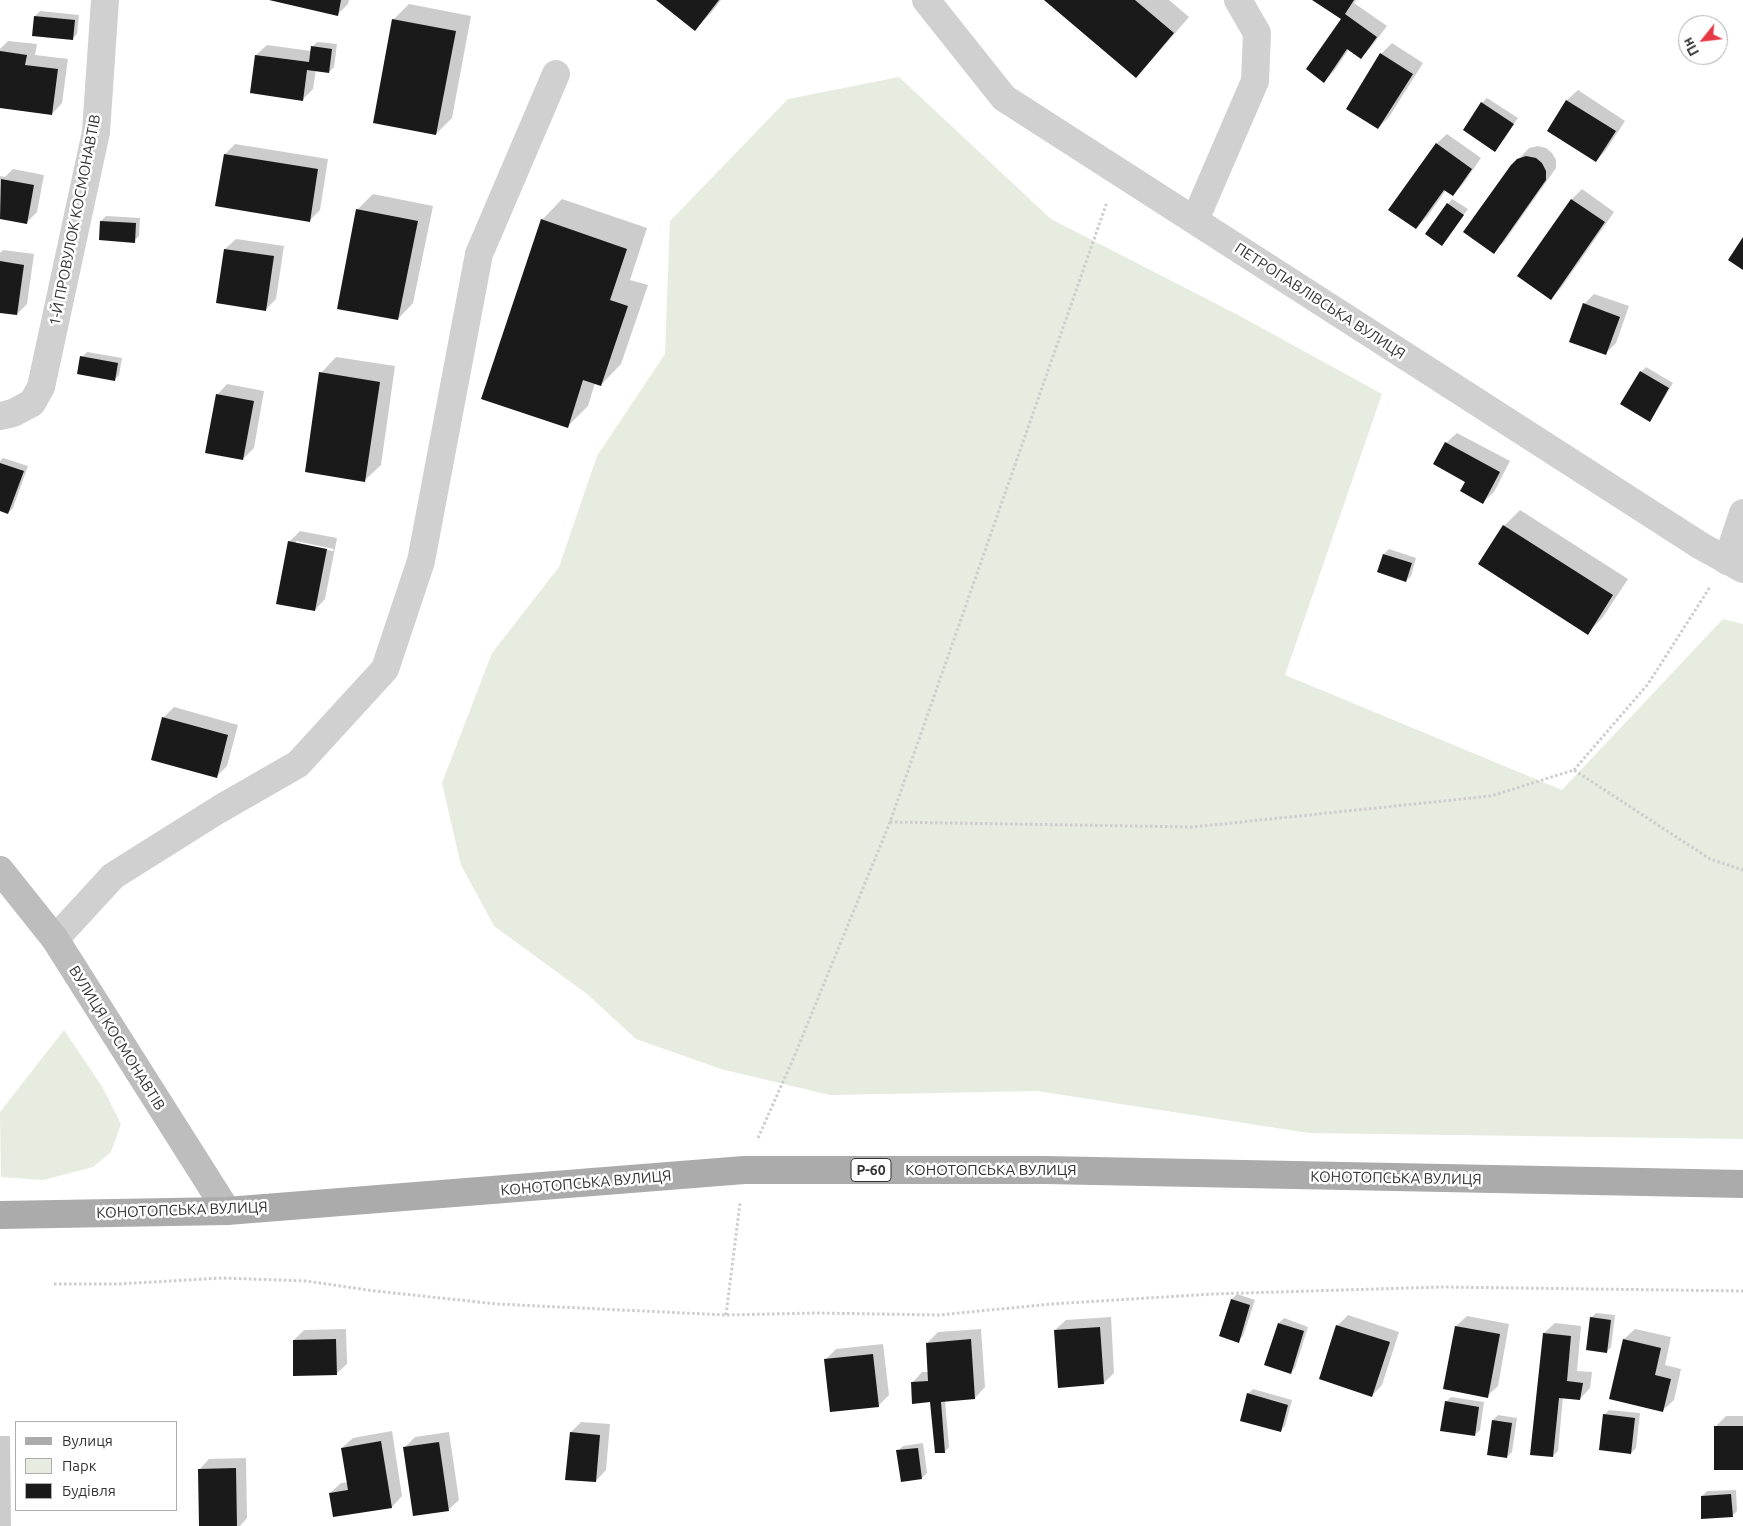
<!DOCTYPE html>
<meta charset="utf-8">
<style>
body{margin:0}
#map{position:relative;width:1743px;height:1526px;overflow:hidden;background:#fff;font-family:Ubuntu,sans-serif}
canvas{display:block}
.legend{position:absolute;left:15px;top:1421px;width:162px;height:90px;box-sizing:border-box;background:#fff;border:1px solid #adadad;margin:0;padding:6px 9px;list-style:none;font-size:15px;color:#333}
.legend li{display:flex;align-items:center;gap:10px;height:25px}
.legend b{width:25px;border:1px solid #adadad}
.north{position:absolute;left:1678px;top:15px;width:50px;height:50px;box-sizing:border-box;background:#fff;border:1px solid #adadad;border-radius:50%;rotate:241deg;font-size:14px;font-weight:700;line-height:20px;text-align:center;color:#333}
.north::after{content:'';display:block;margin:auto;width:18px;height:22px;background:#e63946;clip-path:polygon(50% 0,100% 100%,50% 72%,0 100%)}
</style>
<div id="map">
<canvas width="1743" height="1526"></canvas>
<ul class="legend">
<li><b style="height:6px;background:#ababab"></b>Вулиця</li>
<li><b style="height:14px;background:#e6ecdf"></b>Парк</li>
<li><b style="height:14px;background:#1a1a1a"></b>Будівля</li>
</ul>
<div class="north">Пн</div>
</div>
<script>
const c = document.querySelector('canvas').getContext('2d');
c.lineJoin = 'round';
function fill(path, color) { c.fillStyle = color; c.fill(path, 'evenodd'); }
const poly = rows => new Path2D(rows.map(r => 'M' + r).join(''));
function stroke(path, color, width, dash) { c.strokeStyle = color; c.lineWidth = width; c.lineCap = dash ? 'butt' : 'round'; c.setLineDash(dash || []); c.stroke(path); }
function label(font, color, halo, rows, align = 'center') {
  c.font = font + ' Ubuntu,sans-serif'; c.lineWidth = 5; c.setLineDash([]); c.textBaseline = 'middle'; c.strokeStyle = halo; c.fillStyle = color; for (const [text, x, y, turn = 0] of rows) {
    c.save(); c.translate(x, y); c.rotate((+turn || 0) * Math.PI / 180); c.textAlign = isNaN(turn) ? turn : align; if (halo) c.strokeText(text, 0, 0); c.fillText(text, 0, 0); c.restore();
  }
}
const green = poly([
 [899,77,1051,219,1238,315,1382,394,1285,675,1562,790,1723,619,1743,624,1743,1139,1309,1133,1037,1091,830,1095,721,1069,636,1039,587,994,494,926,461,865,442,783,492,653,559,567,597,456,665,354,670,221,788,99],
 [64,1030,103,1088,121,1124,111,1152,93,1167,43,1180,1,1177,0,1112]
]);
const shadow = poly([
 [271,0,349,0,348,4,337,15],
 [658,0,721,0,711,13,695,29],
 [1045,0,1169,0,1189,17,1151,61,1136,77],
 [1315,0,1356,0,1354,3,1387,26,1371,47,1361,58,1349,49,1334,71,1324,81,1343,19],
 [409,4,471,16,452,118,436,134,393,20],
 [40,11,79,15,77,34,72,39,35,16],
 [8,41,37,44,35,55,68,59,62,103,52,114,0,107,0,49],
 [317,42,337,44,334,67,329,72,316,70,313,89,302,100,252,92,256,55,267,45,311,51,312,47],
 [1392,43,1423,63,1389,117,1378,128,1381,54],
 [1578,90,1625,121,1606,150,1596,161,1548,130,1567,100],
 [1487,98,1518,118,1495,150,1482,103],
 [1447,134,1481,158,1463,184,1453,195,1446,190,1427,217,1416,228,1436,144],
 [235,144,328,159,320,210,309,221,225,154],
 [1538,146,1546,148,1552,153,1556,160,1556,168,1504,242,1493,252,1512,166,1529,148],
 [13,169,44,175,37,212,26,223,0,218,0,176,5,177],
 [1582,189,1614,212,1561,288,1551,298,1519,275,1572,199],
 [373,194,433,206,413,303,398,319,357,210],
 [562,199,647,228,630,280,648,285,621,364,601,385,595,383,588,406,567,427,542,220],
 [1452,199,1468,209,1442,245,1448,204],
 [106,216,140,218,139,236,134,241,101,221],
 [236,239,284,246,276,299,266,309,217,302,225,249],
 [3,250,34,254,27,304,17,314,0,312,0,253],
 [1594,294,1629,306,1616,343,1605,354,1584,304],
 [87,352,122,358,119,375,114,380,82,357],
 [336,357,395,366,381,465,365,480,321,373],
 [1646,367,1673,383,1654,415,1649,420,1641,372],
 [227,384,264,391,254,448,243,459,217,395],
 [1457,433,1510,461,1494,492,1483,502,1467,481,1446,443],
 [3,458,28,466,13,508,8,513,0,510,0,461],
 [1520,510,1628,579,1603,617,1588,633,1480,564,1504,526],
 [300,531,337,538,325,599,315,610,289,542],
 [296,541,334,549,333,551,296,544],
 [1389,549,1416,558,1411,576,1406,581,1384,554],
 [174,707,238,725,227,766,216,777,163,718],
 [1237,1294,1255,1300,1243,1336,1238,1341,1232,1299],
 [1596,1313,1615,1315,1611,1347,1606,1352,1591,1318],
 [1348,1315,1399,1332,1382,1385,1372,1396,1320,1378,1338,1325],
 [1467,1316,1509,1324,1498,1386,1487,1396,1456,1326],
 [1111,1317,1114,1373,1104,1383,1055,1330,1066,1320],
 [1284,1318,1308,1327,1295,1368,1290,1373,1279,1323],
 [1555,1323,1581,1326,1577,1371,1592,1372,1590,1388,1580,1399,1563,1397,1558,1451,1553,1456,1544,1333],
 [346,1329,347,1364,336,1374,294,1340,304,1330],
 [981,1329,985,1387,975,1398,945,1400,949,1447,944,1452,931,1401,912,1383,922,1372,929,1372,927,1343,938,1332],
 [1635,1329,1671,1337,1665,1365,1681,1369,1674,1400,1663,1410,1624,1339],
 [883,1344,889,1395,878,1406,826,1359,836,1349],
 [1253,1389,1292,1400,1285,1426,1280,1431,1248,1394],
 [1451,1397,1484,1402,1480,1430,1475,1435,1446,1402],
 [1609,1410,1640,1413,1636,1448,1631,1453,1604,1415],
 [1498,1415,1517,1418,1512,1452,1507,1457,1493,1420],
 [1726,1416,1743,1416,1743,1469,1715,1427],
 [581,1422,610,1424,606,1470,596,1481,571,1432],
 [392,1431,402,1496,392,1507,330,1493,341,1483,348,1482,342,1448,353,1438],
 [449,1432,459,1500,448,1510,404,1448,415,1437],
 [0,1436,10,1436,11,1526,0,1526],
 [923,1443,927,1473,922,1478,898,1451,903,1446],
 [246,1458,247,1518,240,1526,200,1526,199,1470,209,1459],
 [1736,1490,1737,1511,1732,1516,1702,1496,1707,1491]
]);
const building = poly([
 [269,0,341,0,338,16],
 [656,0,719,0,695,31],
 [1044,0,1135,0,1174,33,1136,78],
 [1312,0,1354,0,1345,14,1377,37,1361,59,1347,49,1324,83,1306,69,1341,19],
 [34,16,75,20,73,40,32,36],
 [392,19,456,31,436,135,373,123],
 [311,46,332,49,329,73,307,70,303,101,250,93,255,55,309,62],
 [0,51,27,55,25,65,58,69,52,115,0,108],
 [1380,53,1413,74,1378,129,1346,109],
 [1566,100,1616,131,1596,162,1547,131],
 [1481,102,1514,124,1495,152,1463,130],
 [1436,143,1472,169,1453,196,1444,190,1416,229,1388,210],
 [224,154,318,169,310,222,215,206],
 [1526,156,1536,158,1542,163,1546,171,1546,180,1494,254,1463,232,1511,165,1517,159],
 [1,179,34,185,27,224,0,219],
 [1571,199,1605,222,1551,300,1517,276],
 [1447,203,1464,215,1442,246,1425,234],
 [356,209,418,221,398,320,337,309],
 [541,219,627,249,610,300,628,306,601,386,583,380,568,428,481,399],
 [100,221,136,223,135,243,99,240],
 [1743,237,1743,270,1728,260],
 [224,249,274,256,266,311,216,303],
 [0,261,24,265,17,315,0,313],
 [1583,303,1620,317,1606,355,1569,342],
 [80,356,118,363,115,381,77,374],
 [1640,371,1669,388,1650,422,1620,404],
 [319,372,380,382,365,482,305,472],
 [216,394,254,401,243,460,205,453],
 [1445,442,1500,472,1483,504,1460,491,1465,482,1433,464],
 [0,463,24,471,8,514,0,511],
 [1503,525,1613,595,1588,635,1478,564],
 [288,541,327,549,315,611,276,604],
 [1383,554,1412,563,1406,582,1377,572],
 [162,717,228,735,217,778,151,760],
 [1231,1299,1250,1305,1239,1343,1219,1336],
 [1590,1317,1611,1320,1607,1353,1586,1350],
 [1278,1323,1304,1331,1291,1374,1264,1365],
 [1336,1325,1390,1342,1372,1397,1319,1379],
 [1455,1326,1500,1334,1488,1398,1443,1389],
 [1100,1327,1104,1384,1058,1388,1054,1330],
 [1543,1333,1571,1336,1567,1381,1583,1383,1580,1400,1559,1398,1553,1457,1530,1455],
 [336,1339,337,1375,293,1376,293,1340],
 [971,1339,975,1399,941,1402,945,1453,935,1453,930,1402,912,1404,911,1382,928,1381,926,1343],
 [1623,1339,1661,1348,1655,1375,1671,1379,1663,1412,1609,1399],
 [873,1354,879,1407,830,1412,824,1359],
 [1247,1393,1288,1405,1281,1432,1240,1421],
 [1445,1401,1479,1407,1475,1436,1440,1431],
 [1603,1414,1635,1418,1631,1454,1599,1450],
 [1492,1420,1512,1423,1507,1458,1487,1455],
 [1714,1426,1743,1426,1743,1470,1714,1470],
 [570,1432,600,1435,596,1482,565,1480],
 [381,1441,392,1508,333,1517,329,1493,348,1490,341,1448],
 [439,1442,449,1511,413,1516,403,1447],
 [918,1448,922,1479,901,1482,896,1450],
 [236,1468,237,1526,199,1526,198,1469],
 [1731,1494,1733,1517,1701,1519,1701,1496]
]);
const path = poly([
 [1574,770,1648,684,1710,587],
 [890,822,1193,827,1491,796,1574,770,1710,859,1743,870],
 [758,1138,794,1057,890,822,1107,202],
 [54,1284,118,1284,222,1278,306,1281,375,1291,497,1304,726,1315,816,1313,940,1315,1051,1304,1213,1294,1442,1287,1743,1291],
 [726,1315,740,1203]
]);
const street = poly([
 [926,0,1004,98,1701,546,1743,569],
 [1195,220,1255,81,1257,33,1238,0],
 [0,416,13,413,32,403,41,387,96,132,105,0],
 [1727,561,1743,513],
 [55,939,113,876,218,810,298,764,385,669,421,561,479,254,556,74]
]);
const secondary = poly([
 [0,870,55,939,227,1211]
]);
const primary = poly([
 [0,1215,227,1211,744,1170,1045,1170,1743,1184]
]);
const shields = [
 [871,1170,40]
];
const shieldNames = [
 ["Р-60",871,1170]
];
const streetNames = [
 ["1-Й ПРОВУЛОК КОСМОНАВТІВ",75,220,-79],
 ["ПЕТРОПАВЛІВСЬКА ВУЛИЦЯ",1320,301,33],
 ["ВУЛИЦЯ КОСМОНАВТІВ",117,1038,58],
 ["КОНОТОПСЬКА ВУЛИЦЯ",991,1170],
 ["КОНОТОПСЬКА ВУЛИЦЯ",1396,1178,1],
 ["КОНОТОПСЬКА ВУЛИЦЯ",586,1183,-5],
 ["КОНОТОПСЬКА ВУЛИЦЯ",182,1210,-2]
];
fill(green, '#e6ecdf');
fill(shadow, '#0003');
fill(building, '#1a1a1a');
stroke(path, '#cdcdcd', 3, [2.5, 2.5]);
stroke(street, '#d0d0d0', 28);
stroke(secondary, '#bdbdbd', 28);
stroke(primary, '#ababab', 28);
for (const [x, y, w] of shields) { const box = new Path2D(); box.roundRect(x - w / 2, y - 11.5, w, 23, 4); c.fillStyle = '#fff'; c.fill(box); stroke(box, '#333', 1); }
label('bold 14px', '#333', null, shieldNames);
label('15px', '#333', '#fff', streetNames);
</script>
